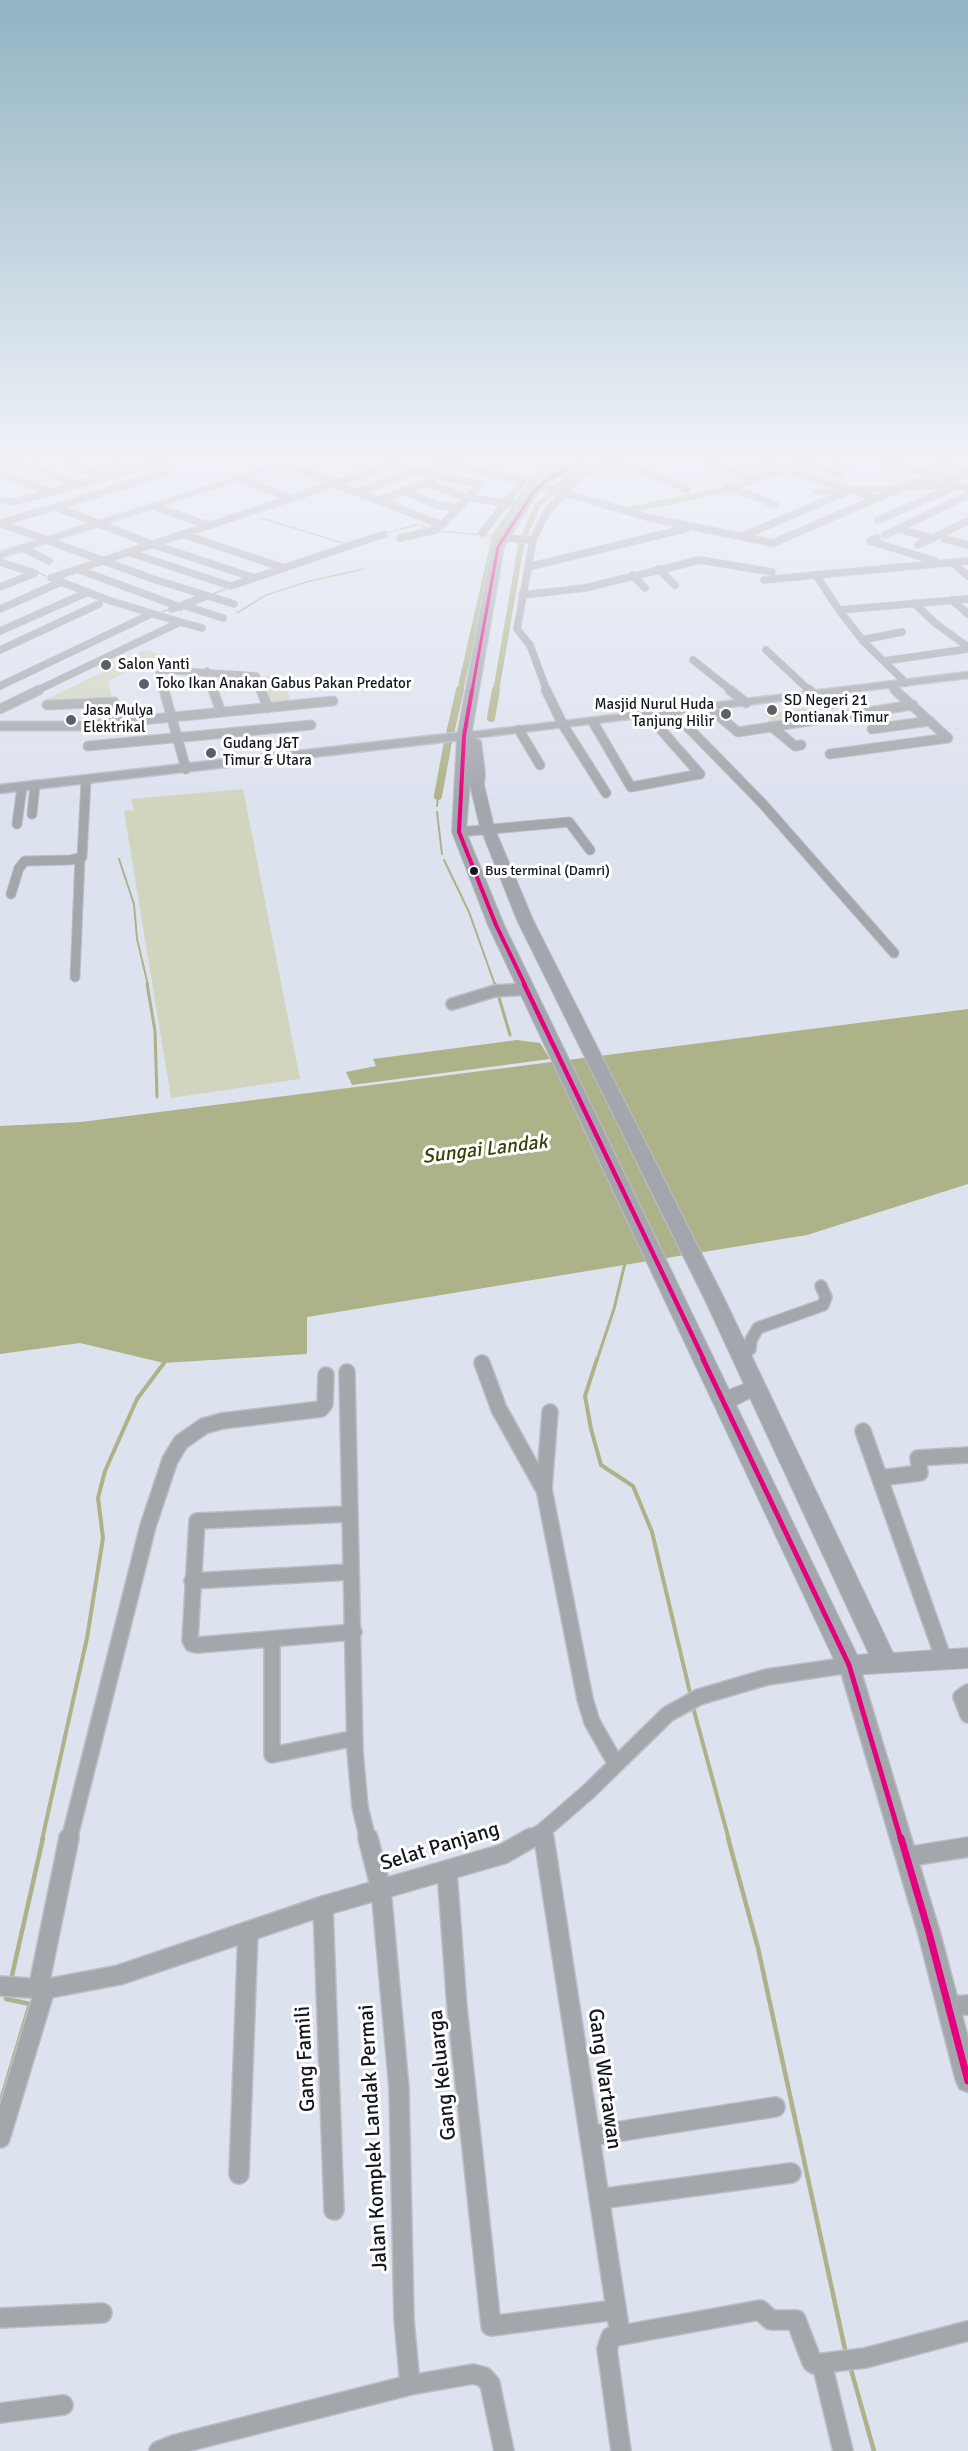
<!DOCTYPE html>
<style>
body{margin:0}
canvas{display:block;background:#dde2ef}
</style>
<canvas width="968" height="2451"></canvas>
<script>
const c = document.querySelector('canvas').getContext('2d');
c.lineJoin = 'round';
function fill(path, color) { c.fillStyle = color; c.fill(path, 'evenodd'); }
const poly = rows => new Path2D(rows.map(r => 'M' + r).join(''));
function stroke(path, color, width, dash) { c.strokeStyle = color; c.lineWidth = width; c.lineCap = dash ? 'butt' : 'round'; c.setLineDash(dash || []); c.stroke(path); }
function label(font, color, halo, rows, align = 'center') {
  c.font = font + ' Signika,sans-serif'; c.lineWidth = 6; c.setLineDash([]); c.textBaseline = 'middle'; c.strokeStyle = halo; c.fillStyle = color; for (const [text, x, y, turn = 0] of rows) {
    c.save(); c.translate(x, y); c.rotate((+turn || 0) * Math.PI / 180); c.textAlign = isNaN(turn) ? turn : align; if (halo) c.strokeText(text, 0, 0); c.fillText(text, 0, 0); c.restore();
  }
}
const green = poly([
 [145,650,163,655,108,681,112,701,91,703,41,702,117,665,128,669,135,665,123,661],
 [261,676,281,676,292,703,273,705],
 [814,707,823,716,775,723,764,714],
 [243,789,300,1079,171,1098,124,811,134,810,131,799]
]);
const water = poly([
 [968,1009,968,1184,807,1235,307,1317,307,1354,164,1363,80,1343,0,1354,0,1126,81,1122],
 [517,1040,540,1043,550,1059,352,1085,346,1072,376,1066,373,1059]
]);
const streamFar4 = poly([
 [261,518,346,544],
 [422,526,431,530],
 [438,531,495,536],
 [387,533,419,524],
 [36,572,46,576],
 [210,595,231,587],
 [159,613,173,608],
 [237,613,266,595,310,581,364,569]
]);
const streamFar3 = poly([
 [437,806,438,796],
 [437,812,442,854],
 [119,859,134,904,137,939,148,985],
 [444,860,469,912,495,985]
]);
const streamFar2 = poly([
 [147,984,155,1031,157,1097],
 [495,984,496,987],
 [498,994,510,1035],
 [597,1360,614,1309,625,1263]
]);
const streamFar1 = poly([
 [597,1359,585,1396,591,1429,601,1465,633,1486,652,1532,691,1697],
 [693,1707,729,1840],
 [42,1840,87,1638,103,1538,98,1498,105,1471,137,1399,164,1363]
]);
const stream = poly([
 [728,1838,758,1948,846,2354],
 [11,1980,43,1838],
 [0,2104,30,2004,6,1999,8,1992],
 [850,2366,874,2451]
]);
const canalFar1 = poly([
 [815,492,940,486],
 [629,510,720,491,763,478],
 [460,691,495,536,533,481,546,470,563,461],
 [496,691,522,540,538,505,573,474,599,461]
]);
const canal = poly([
 [491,718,496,690],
 [448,742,460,690],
 [438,796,447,747]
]);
const minorFar4 = poly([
 [65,461,103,476],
 [113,461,134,469],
 [432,461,523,481,482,533],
 [619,461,687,489],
 [708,461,753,479,814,461],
 [758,461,877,498],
 [829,461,848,466],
 [882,461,951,479,968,474],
 [933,461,968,471],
 [804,464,841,474],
 [282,465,338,482],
 [33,466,76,484],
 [0,468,23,461],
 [4,474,49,492],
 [239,478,290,498],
 [426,483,468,498,522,505],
 [335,484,442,525,480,485,393,465],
 [544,487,650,518,773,543,915,482,968,488],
 [728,487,774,504],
 [403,491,437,505,458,508],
 [358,492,418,470],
 [0,500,14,502,164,461],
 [379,500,432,481],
 [153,506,207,525],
 [56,507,170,471],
 [878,520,955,487],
 [0,523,56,507,151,544,255,578],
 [0,523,153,579,234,604],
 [898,529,932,538],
 [182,534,284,568],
 [885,535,968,495],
 [743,536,851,490],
 [400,538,436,530,442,525],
 [508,538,533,540],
 [877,538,870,541,935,561],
 [945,539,968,545],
 [918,545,968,521],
 [22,548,49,561],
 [128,552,231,586,384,534],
 [0,562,35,573,0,587],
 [953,563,968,576],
 [528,567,688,528],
 [77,569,180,607],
 [658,569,675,585],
 [632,575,645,588],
 [764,580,816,575],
 [522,595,585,588,700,560,772,572],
 [952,600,968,614],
 [914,603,935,623,968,647],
 [183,605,223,618],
 [0,609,61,582],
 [172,609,207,596],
 [839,610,816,575,968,561],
 [180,622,202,628],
 [0,631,88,592],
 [862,640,902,632],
 [0,650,99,604],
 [766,650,810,691],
 [693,660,732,691],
 [884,661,968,649],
 [207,671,214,691],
 [906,683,864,642,839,610,968,599],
 [890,685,897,691],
 [0,686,151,614],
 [36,691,180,622,108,600,51,578,403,461],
 [164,691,159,674,162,670,256,676,262,691],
 [547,691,530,645,517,629,533,540,547,511,581,475,598,467,623,461]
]);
const minorFar3 = poly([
 [164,690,186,769],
 [213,690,221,712],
 [261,690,268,708],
 [546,690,563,725,606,793],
 [730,690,746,703],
 [809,690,814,695],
 [821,694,831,704],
 [47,705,114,702,119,723],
 [709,708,738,732,913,705],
 [0,709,39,690],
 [673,712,762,803,894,953],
 [648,715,700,774],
 [593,722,631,787,700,774],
 [0,726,83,726,333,701],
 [771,726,795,746,801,745],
 [872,729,930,721],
 [519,730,540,765],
 [88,746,311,725],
 [830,754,948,738,895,690],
 [32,814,35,785],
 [17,824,22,787],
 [459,832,569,822,590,850],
 [11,894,19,868,25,861,70,860,82,857,86,780],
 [75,977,80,858]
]);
const minorFar2 = poly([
 [452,1004,495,991,528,989],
 [741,1355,750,1349,751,1340,758,1328,823,1305,826,1297,821,1286]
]);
const minorFar1 = poly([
 [482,1363,499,1409,543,1488],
 [347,1372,355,1751,360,1807,368,1840],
 [550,1412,544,1489,585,1699,592,1722,616,1764],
 [863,1431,944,1660],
 [880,1478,920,1473,918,1458,968,1455],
 [348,1514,197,1521,190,1640,192,1644,198,1645,354,1632],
 [192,1581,350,1572],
 [272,1640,272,1755,355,1738],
 [968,1692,961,1697,968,1715],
 [543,1831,544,1840],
 [69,1840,148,1526,170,1460,181,1442,204,1426,222,1421,321,1409,325,1404,326,1375],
 [528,1840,543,1831,589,1791,668,1714,699,1697,767,1677,849,1665]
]);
const minor = poly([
 [368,1838,381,1889,399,2088,404,2319,410,2385],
 [544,1838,620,2334],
 [906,1857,968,1847],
 [447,1871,457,2007,491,2326,615,2310],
 [323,1906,334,2210],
 [0,1986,45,1989,119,1975,323,1906,503,1854,531,1838],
 [38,1990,69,1838],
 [949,2006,968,2005],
 [590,2136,775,2107],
 [0,2138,45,1989],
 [239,2174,248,1931],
 [599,2199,791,2173],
 [0,2318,102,2313],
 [822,2364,843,2451],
 [0,2413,63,2405],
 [159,2451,174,2445,410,2385,473,2374,484,2377,490,2384,504,2451],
 [621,2451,607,2349,611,2337,760,2310,771,2320,796,2320,812,2362,815,2364,865,2358,968,2331]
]);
const tertiary = poly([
 [288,461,299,461,0,558,0,552,288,461],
 [968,672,968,678,473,738,468,735,473,732,968,672],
 [849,1657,856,1660,859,1665,940,1933,968,2038,968,2092,960,2089,956,2081,918,1933,839,1665,842,1660,849,1657]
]);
const primary = poly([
 [473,731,479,735,477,738,0,793,0,785,473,731]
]);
const trunk = poly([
 [573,461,585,461,555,479,538,493,504,547,471,736,481,741,485,773,484,785,494,827,533,920,725,1300,893,1653,968,1648,968,1668,849,1675,840,1672,488,925,452,832,457,736,492,547,530,489,547,475,573,461],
 [471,769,470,785,480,827,517,920,705,1300,744,1384,729,1390,504,925,466,832,471,769],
 [750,1398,869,1654,857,1655,736,1405,750,1398]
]);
const bus1Far4 = poly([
 [472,691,498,547,534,491,551,477,580,461]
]);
const bus1Far3 = poly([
 [472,690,464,736,459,832,496,925,525,985]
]);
const bus1Far2 = poly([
 [524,984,704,1360]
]);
const bus1Far1 = poly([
 [703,1359,849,1665,901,1840]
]);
const bus1 = poly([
 [901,1838,929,1933,968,2081]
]);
const markers = [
 [106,665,6,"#5b5f68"],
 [144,684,6,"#5b5f68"],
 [772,710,6,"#5b5f68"],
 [726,714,6,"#5b5f68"],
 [71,720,6,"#5b5f68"],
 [211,753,6,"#5b5f68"],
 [474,871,5,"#151820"]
];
const farBusnames = [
 ["Bus terminal (Damri)",485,871]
];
const farPoinames = [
 ["Salon Yanti",118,665],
 ["Toko Ikan Anakan Gabus Pakan Predator",156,684],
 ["SD Negeri 21",784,701],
 ["Pontianak Timur",784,718],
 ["Masjid Nurul Huda",714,705,"right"],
 ["Tanjung Hilir",714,722,"right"],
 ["Jasa Mulya",83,711],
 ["Elektrikal",83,728],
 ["Gudang J&T",223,744],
 ["Timur & Utara",223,761]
];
const waterNames = [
 ["Sungai Landak",485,1150,-7]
];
const nearStreetnames = [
 ["Selat Panjang",440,1847,-17],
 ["Gang Famili",306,2059,-93],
 ["Gang Keluarga",443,2075,-96],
 ["Gang Wartawan",604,2079,82],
 ["Jalan Komplek Landak Permai",374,2138,-93]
];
fill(green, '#d1d5be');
fill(water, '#aeb288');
stroke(streamFar4, '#aeb288', 1.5);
stroke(streamFar3, '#aeb288', 2);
stroke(streamFar2, '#aeb288', 3);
stroke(streamFar1, '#aeb288', 4);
stroke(stream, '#aeb288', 4.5);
stroke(canalFar1, '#aeb288', 6);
stroke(canal, '#aeb288', 8);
stroke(minorFar4, '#bbbec8', 8);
stroke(minorFar3, '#bbbec8', 11);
stroke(minorFar2, '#bbbec8', 14);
stroke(minorFar1, '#bbbec8', 18);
stroke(minor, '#bbbec8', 22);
stroke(tertiary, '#bbbec8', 3);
stroke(primary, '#bbbec8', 3);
stroke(trunk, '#bbbec8', 2);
stroke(minorFar4, '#a3a6aa', 7);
stroke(minorFar3, '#a3a6aa', 9);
stroke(minorFar2, '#a3a6aa', 11);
stroke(minorFar1, '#a3a6aa', 15);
stroke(minor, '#a3a6aa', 19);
fill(tertiary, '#a3a6aa');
fill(primary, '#a6a8af');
fill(trunk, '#a4a6ad');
stroke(bus1Far4, '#e5007d', 3);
stroke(bus1Far3, '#e5007d', 4);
stroke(bus1Far2, '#e5007d', 4.5);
stroke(bus1Far1, '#e5007d', 5);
stroke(bus1, '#e5007d', 7);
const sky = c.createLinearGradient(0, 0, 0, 804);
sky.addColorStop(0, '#91b3c2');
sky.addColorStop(0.57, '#f0f2f8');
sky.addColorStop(1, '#f0f2f800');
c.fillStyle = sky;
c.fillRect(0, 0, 968, 804);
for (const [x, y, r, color] of markers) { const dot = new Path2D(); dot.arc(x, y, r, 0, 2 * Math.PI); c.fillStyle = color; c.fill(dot); stroke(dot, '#fff', 2); }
label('14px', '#151820', '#fff', farBusnames, 'left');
label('15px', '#151820', '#fff', farPoinames, 'left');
label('italic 20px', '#3d3f0a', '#fff', waterNames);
label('21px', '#151820', '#fff', nearStreetnames);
</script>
